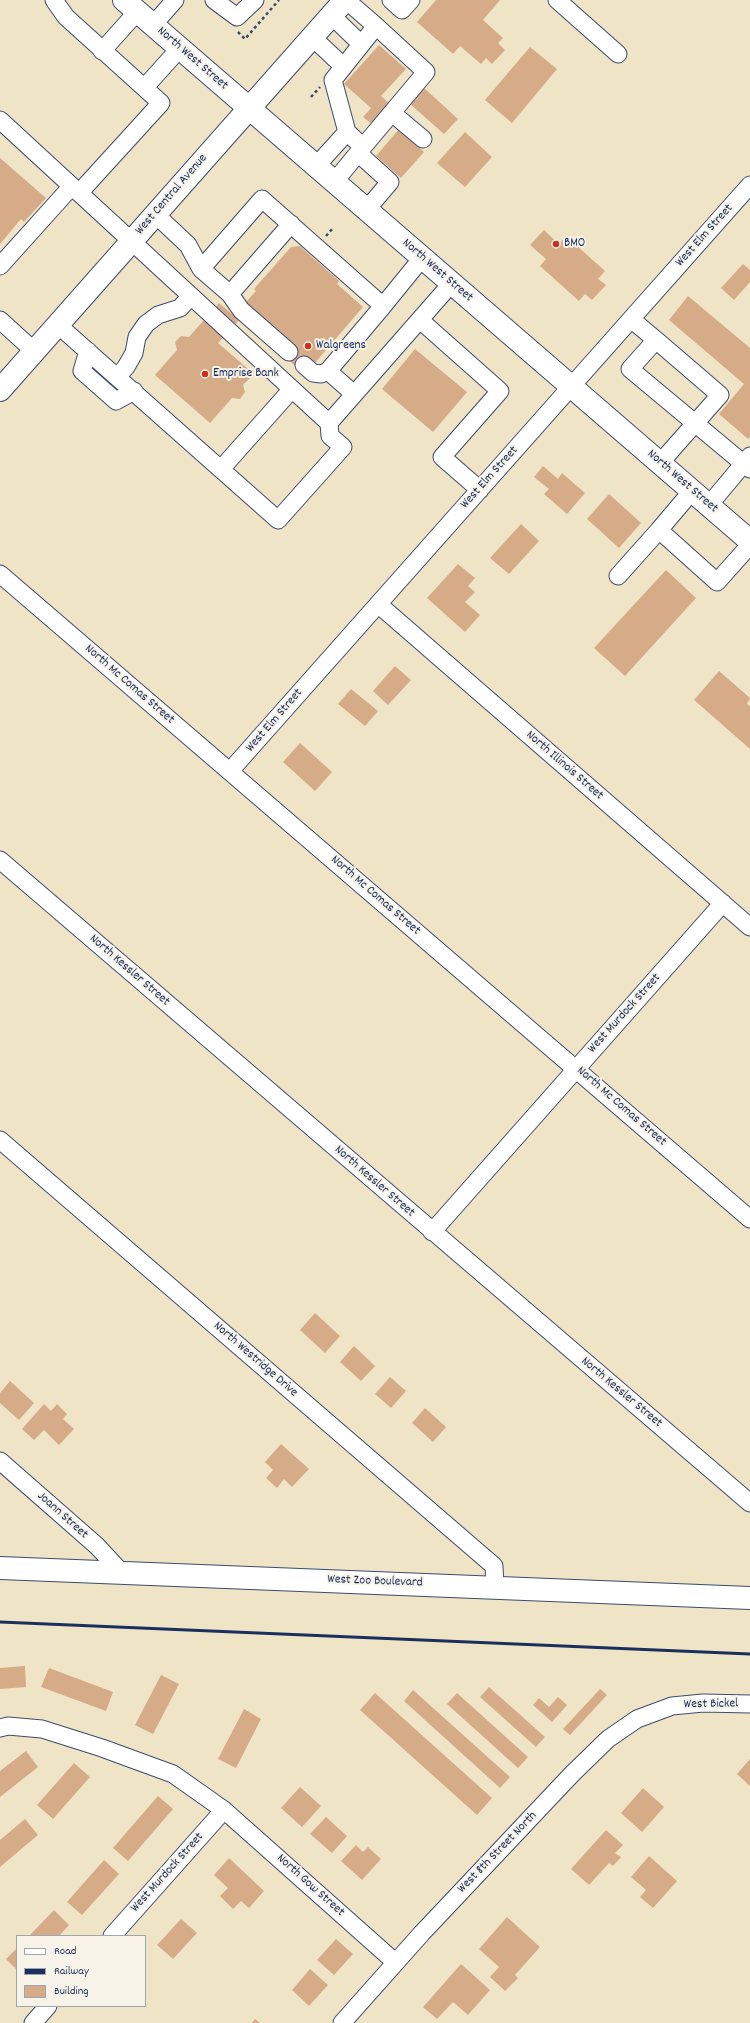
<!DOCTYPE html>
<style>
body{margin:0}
#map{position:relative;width:750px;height:2023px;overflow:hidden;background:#f0e4c7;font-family:Dekko,sans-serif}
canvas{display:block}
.legend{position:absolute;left:16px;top:1935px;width:130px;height:72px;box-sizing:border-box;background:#f7f3e8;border:1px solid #9fa5b1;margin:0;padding:5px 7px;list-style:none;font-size:12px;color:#1b2f5e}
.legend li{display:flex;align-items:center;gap:8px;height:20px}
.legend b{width:20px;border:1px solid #9fa5b1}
</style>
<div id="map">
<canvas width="750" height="2023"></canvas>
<ul class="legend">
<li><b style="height:5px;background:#fff"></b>Road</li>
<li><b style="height:5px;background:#1b2f5e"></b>Railway</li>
<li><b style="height:11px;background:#d6ab88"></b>Building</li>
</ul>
</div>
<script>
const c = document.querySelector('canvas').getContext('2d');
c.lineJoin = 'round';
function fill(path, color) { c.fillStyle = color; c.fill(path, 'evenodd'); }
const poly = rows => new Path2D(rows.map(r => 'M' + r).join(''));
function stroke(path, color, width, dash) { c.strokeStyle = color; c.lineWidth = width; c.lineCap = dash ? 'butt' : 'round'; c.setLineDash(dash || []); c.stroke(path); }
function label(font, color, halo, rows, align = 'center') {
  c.font = font + ' Dekko,sans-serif'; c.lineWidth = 4; c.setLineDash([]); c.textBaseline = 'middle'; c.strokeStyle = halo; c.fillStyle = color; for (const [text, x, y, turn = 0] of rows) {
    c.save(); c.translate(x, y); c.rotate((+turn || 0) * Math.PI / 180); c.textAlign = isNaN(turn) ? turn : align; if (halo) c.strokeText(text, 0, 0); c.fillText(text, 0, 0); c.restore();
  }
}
const building = poly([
 [436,0,500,0,483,20,503,38,498,43,505,50,492,64,486,58,481,64,460,46,453,54,417,22],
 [379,45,406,69,381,96,390,104,372,124,363,117,371,108,344,84],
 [530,47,557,69,512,123,485,100],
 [423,87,458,119,444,134,409,103],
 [399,129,424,152,401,178,376,156],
 [465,132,492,157,465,187,437,163],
 [0,158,46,198,24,222,21,219,0,244],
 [544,230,559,244,566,236,605,271,598,279,606,285,592,300,585,294,579,301,540,266,546,259,530,245],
 [300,246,339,281,337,284,363,307,314,364,300,370,285,357,245,303,256,291,254,289,291,247],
 [743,264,750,270,750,282,734,300,721,288],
 [688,296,750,348,750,437,748,439,719,414,744,384,669,320],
 [219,303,239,320,218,343,254,374,243,385,245,392,240,399,232,398,210,423,155,375,177,350,175,342,181,336,189,337],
 [415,349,467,392,433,432,382,389],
 [543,466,558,479,562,473,585,493,567,514,544,494,549,489,534,477],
 [609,494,641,523,619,548,587,519],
 [521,524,539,541,509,574,490,558],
 [458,564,475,578,468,586,475,592,465,602,480,615,465,632,427,598],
 [666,570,696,598,625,676,594,648],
 [395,666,411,680,388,705,373,691],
 [719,671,750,698,747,704,750,706,750,749,694,700],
 [351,689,378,711,365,726,338,704],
 [300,743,332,772,315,791,283,762],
 [315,1313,340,1336,325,1353,300,1330],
 [354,1346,375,1366,361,1381,340,1362],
 [390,1377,406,1391,391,1408,375,1394],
 [10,1381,34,1403,19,1420,0,1403,0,1393],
 [44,1404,51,1411,57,1404,67,1414,63,1419,74,1429,59,1445,44,1430,34,1440,22,1429],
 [425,1408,446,1427,433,1442,412,1423],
 [281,1444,309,1469,292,1487,284,1479,277,1488,266,1478,273,1470,265,1462],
 [25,1666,26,1687,0,1689,0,1668],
 [49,1668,113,1692,106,1711,41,1687],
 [161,1675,179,1684,153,1734,135,1725],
 [489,1687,545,1737,536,1747,480,1697],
 [600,1689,607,1695,570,1735,563,1729],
 [413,1690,510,1777,500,1788,404,1701],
 [375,1693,492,1798,477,1815,360,1710],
 [457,1693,528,1757,518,1768,447,1704],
 [558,1697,567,1705,552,1722,533,1705,539,1698,549,1707],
 [244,1709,261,1719,236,1768,218,1759],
 [26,1751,38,1767,0,1797,0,1771],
 [750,1759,750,1786,737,1774],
 [74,1763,90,1777,53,1819,37,1805],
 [300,1787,321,1806,302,1827,281,1808],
 [643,1788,664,1807,642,1832,621,1813],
 [158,1796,173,1809,128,1861,113,1848],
 [326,1817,347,1836,332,1853,310,1834],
 [25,1819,38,1835,0,1867,0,1840],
 [606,1830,623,1845,615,1853,621,1857,613,1866,609,1863,589,1885,571,1869],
 [356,1845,363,1852,368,1847,381,1859,362,1880,341,1861],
 [649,1856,677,1881,653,1908,640,1897,646,1890,631,1877],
 [229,1858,264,1891,249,1908,241,1901,233,1909,220,1896,228,1888,214,1875],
 [104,1860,119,1874,82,1915,67,1902],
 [54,1910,69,1925,59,1936,29,1936],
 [507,1917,540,1947,515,1975,518,1978,505,1991,490,1977,499,1967,479,1949],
 [181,1919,197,1933,173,1959,157,1945],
 [336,1939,353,1954,334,1975,317,1960],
 [17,1948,17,1970,6,1959],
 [461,1964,490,1990,468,2015,453,2002,437,2019,423,2007],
 [310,1969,328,1985,309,2006,292,1990],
 [255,2019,260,2023,252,2023]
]);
const path = poly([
 [238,32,245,39,279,0],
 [311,97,320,87],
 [326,236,334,227]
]);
const minor = poly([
 [54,0,66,17,161,103,79,193],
 [214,0,237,17,255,0],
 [391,0,402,10,411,0],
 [557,0,618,54],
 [331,15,361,44],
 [153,25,175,0],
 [312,37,343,66],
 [102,51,137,12],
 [145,87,180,48],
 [392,113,423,139],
 [0,120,292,389],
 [347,132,363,147,426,72,376,26],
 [358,153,390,182,367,209],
 [317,165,347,132,333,80,376,26,346,0],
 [335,181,363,147],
 [155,214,188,245,201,269,262,199,383,306,422,258],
 [0,266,72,186],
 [201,269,230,294,291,224],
 [230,294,241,310,289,352],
 [631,319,656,340,630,369,750,469],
 [0,320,34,351],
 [420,320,500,391,442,457,480,490],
 [58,325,278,520,343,447,330,436,329,423,451,284],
 [656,340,720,395,660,463],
 [88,351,82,371,116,401,134,391],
 [304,365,313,373,321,374,328,371],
 [117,377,126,367,134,353,137,337,146,324,158,315,180,308,191,296],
 [354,394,328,371,383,306],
 [221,469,292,389,329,423],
 [692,491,659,530,717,582,750,545],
 [709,505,750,456],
 [0,574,750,1219],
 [618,576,659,530],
 [378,604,750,927],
 [230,771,750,185],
 [0,860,750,1503],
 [0,1140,494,1566,495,1587],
 [432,1232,723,903],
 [0,1461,97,1546,122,1573],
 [0,1728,8,1726,42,1729,102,1748,173,1774,224,1810,395,1962],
 [112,1936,224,1810],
 [33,2023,48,2006],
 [342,2023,422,1933,572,1774,608,1739,637,1719,672,1706,703,1703,750,1704]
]);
const major = poly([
 [124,0,750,541],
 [0,390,345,0],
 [0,1568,750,1598]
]);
const rail = poly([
 [0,1622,750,1654]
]);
const markers = [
 [556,244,4,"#c8321e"],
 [308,346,4,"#c8321e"],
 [205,374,4,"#c8321e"]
];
const streetNames = [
 ["North West Street",192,59,41],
 ["West Central Avenue",172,195,-49],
 ["West Elm Street",705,236,-48],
 ["North West Street",437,271,41],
 ["West Elm Street",490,478,-48],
 ["North West Street",682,482,41],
 ["North Mc Comas Street",129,685,41],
 ["West Elm Street",275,721,-49],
 ["North Illinois Street",564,766,41],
 ["North Mc Comas Street",375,896,41],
 ["North Kessler Street",129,971,41],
 ["West Murdock Street",625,1014,-48],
 ["North Mc Comas Street",621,1107,41],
 ["North Kessler Street",374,1182,41],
 ["North Westridge Drive",255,1360,41],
 ["North Kessler Street",621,1393,40],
 ["Joann Street",62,1516,42],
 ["West Zoo Boulevard",375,1582,2],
 ["West Bickel",711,1705,-1],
 ["West 8th Street North",498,1853,-46],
 ["West Murdock Street",168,1873,-48],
 ["North Gow Street",310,1886,42]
];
const poiNames = [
 ["BMO",564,244],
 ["Walgreens",316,346],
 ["Emprise Bank",213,374]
];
fill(building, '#d6ab88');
stroke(minor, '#3b4a6e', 19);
stroke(major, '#3b4a6e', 24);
stroke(path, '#3b4a6e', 2.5, [3, 3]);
stroke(minor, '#fff', 17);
stroke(major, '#fff', 22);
stroke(rail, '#1b2f5e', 3);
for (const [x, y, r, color] of markers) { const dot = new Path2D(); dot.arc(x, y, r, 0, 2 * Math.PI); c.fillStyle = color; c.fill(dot); stroke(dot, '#f7f3e8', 1.5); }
label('13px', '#1b2f5e', '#f7f3e8', streetNames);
label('13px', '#1b2f5e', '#f7f3e8', poiNames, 'left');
</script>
